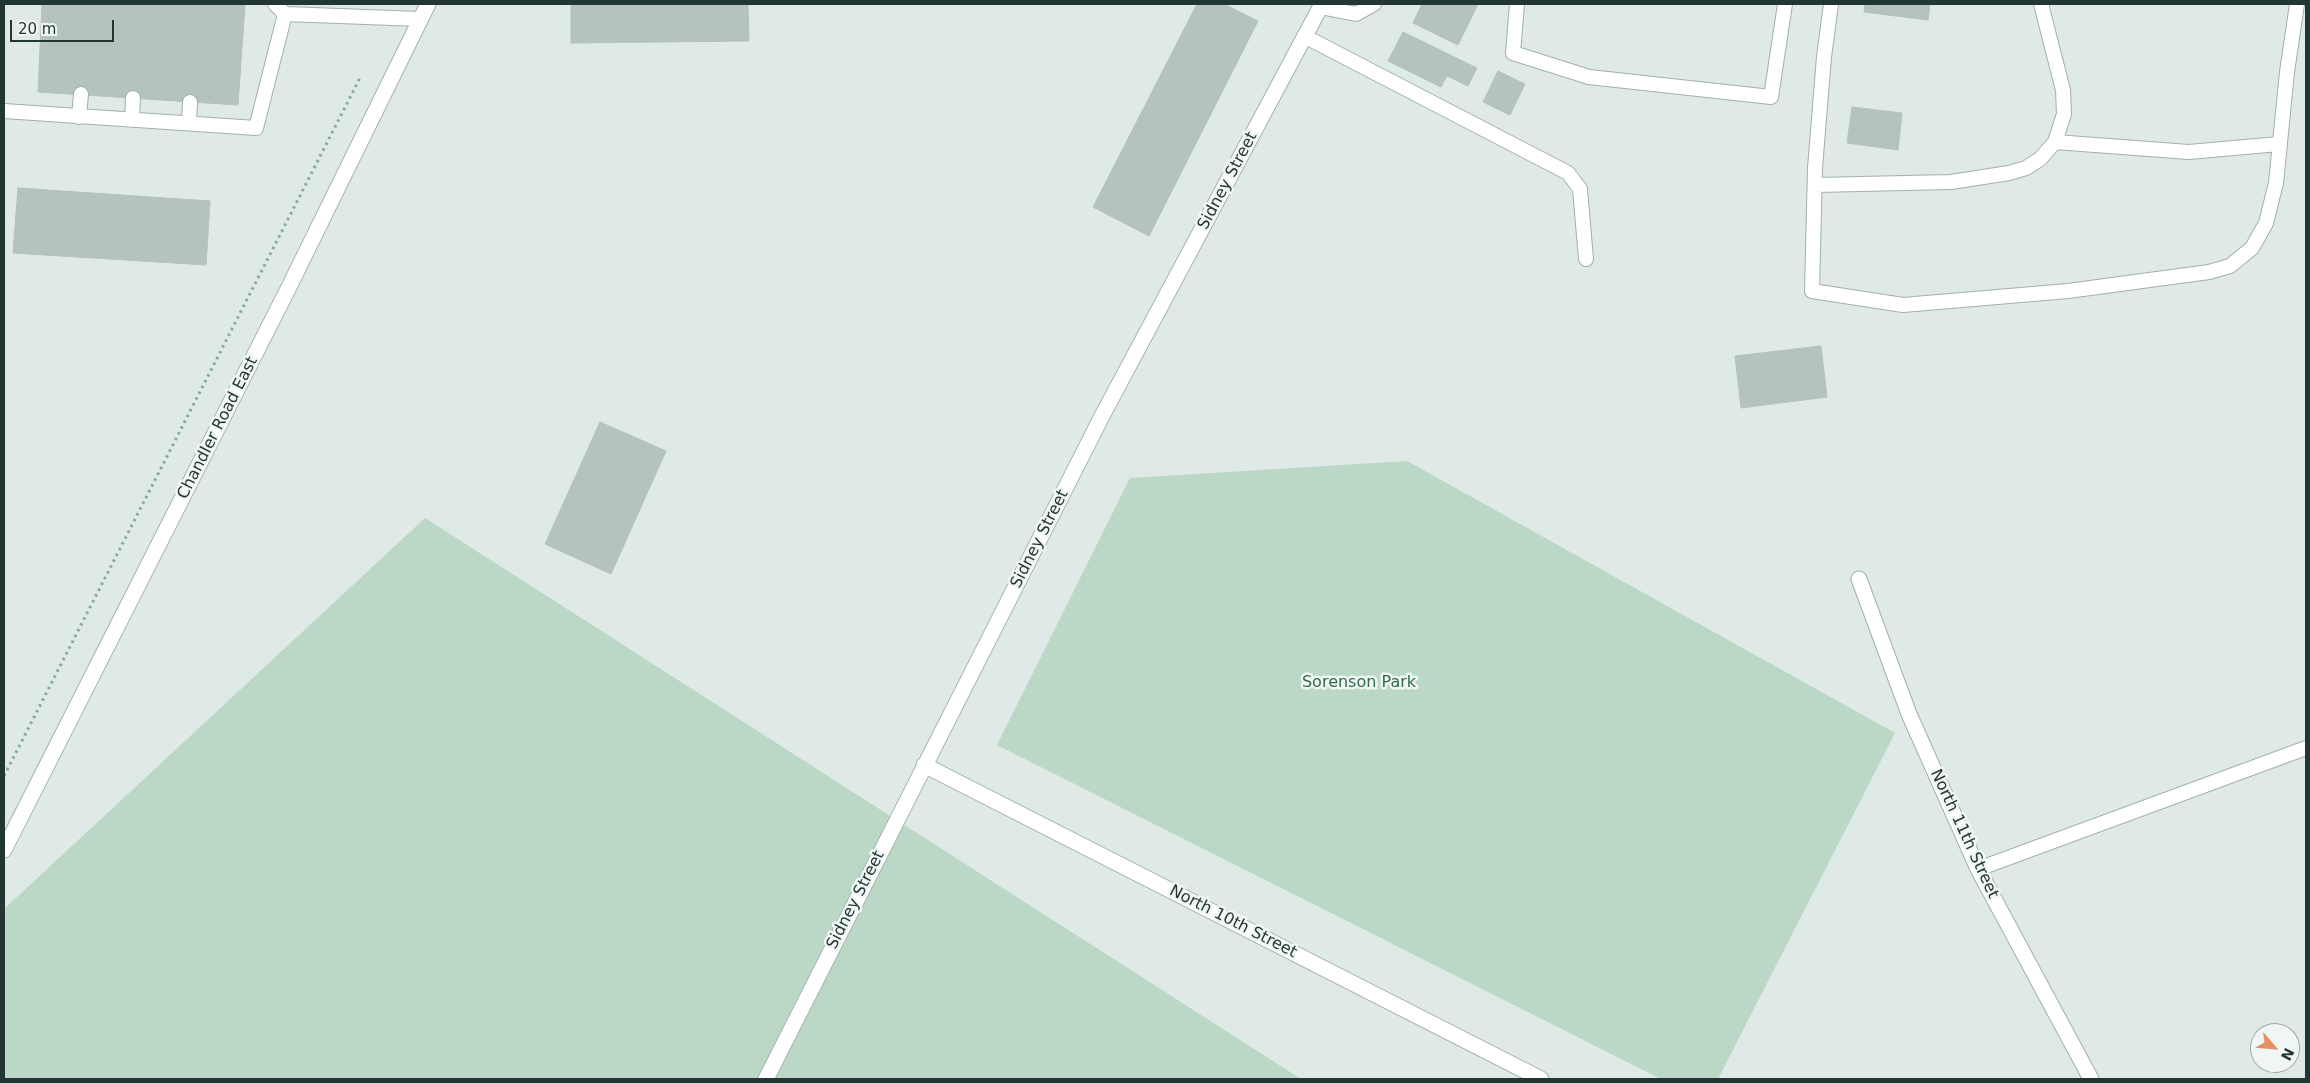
<!DOCTYPE html>
<style>
body{margin:0}
#map{position:relative;width:2310px;height:1083px;overflow:hidden;background:#dfe9e6;font-family:"DejaVu Sans",sans-serif}
canvas{display:block}
.frame{position:absolute;inset:0;border:5px solid #223734;pointer-events:none}
.north{position:absolute;left:2250px;top:1023px;width:50px;height:50px;box-sizing:border-box;background:#eff6f3;border:1px solid #9daaa7;border-radius:50%;rotate:117deg;font-size:14px;font-weight:700;line-height:20px;text-align:center;color:#223734}
.north::after{content:'';display:block;margin:auto;width:18px;height:22px;background:#e49063;clip-path:polygon(50% 0,100% 100%,50% 72%,0 100%)}
.scale{position:absolute;left:10px;top:20px;width:104px;height:22px;box-sizing:border-box;border:2px solid #223734;border-top:0;padding-left:6px;font-size:15px;line-height:18px;white-space:nowrap;color:#223734;-webkit-text-stroke:4px #eff6f3;paint-order:stroke}
</style>
<div id="map">
<canvas width="2310" height="1083"></canvas>
<div class="frame"></div>
<div class="north">N</div>
<div class="scale">20 m</div>
</div>
<script>
const c = document.querySelector('canvas').getContext('2d');
c.lineJoin = 'round';
function fill(path, color) { c.fillStyle = color; c.fill(path, 'evenodd'); }
const poly = rows => new Path2D(rows.map(r => 'M' + r).join(''));
function stroke(path, color, width, dash) { c.strokeStyle = color; c.lineWidth = width; c.lineCap = dash ? 'butt' : 'round'; c.setLineDash(dash || []); c.stroke(path); }
function label(font, color, halo, rows, align = 'center') {
  c.font = font + ' "DejaVu Sans",sans-serif'; c.lineWidth = 5; c.setLineDash([]); c.textBaseline = 'middle'; c.strokeStyle = halo; c.fillStyle = color; for (const [text, x, y, turn = 0] of rows) {
    c.save(); c.translate(x, y); c.rotate((+turn || 0) * Math.PI / 180); c.textAlign = isNaN(turn) ? turn : align; if (halo) c.strokeText(text, 0, 0); c.fillText(text, 0, 0); c.restore();
  }
}
const green = poly([
 [1407,461,1895,733,1718,1079,1661,1079,997,745,1130,478],
 [425,518,1301,1079,4,1079,4,909]
]);
const building = poly([
 [42,4,245,4,238,105,38,92,42,4],
 [571,4,748,4,749,41,571,43,571,4],
 [1197,4,1224,4,1258,21,1149,236,1093,207,1197,4],
 [1422,4,1478,4,1458,45,1413,23,1422,4],
 [1865,4,1930,4,1928,20,1864,12,1865,4],
 [1403,32,1477,68,1468,86,1447,76,1441,87,1388,61,1403,32],
 [1498,71,1525,84,1510,115,1483,102,1498,71],
 [1852,107,1902,113,1898,150,1847,143,1852,107],
 [18,188,210,201,206,265,13,253,18,188],
 [1821,346,1827,397,1741,408,1735,356,1821,346],
 [600,422,666,451,611,574,545,544,600,422]
]);
const path = poly([
 [4,776,361,76]
]);
const service = poly([
 [275,4,285,14],
 [1517,4,1513,53,1589,77,1771,97,1785,4],
 [1831,4,1824,57,1815,168,1812,291,1903,305,2068,291,2209,272,2230,266,2252,248,2266,223,2276,183,2287,72,2297,4],
 [1320,7,1356,14,1374,4],
 [1304,36,1568,173,1580,189,1586,259],
 [4,111,256,128,285,14,420,19],
 [79,117,81,94],
 [132,120,133,98],
 [189,123,190,102],
 [2055,142,2189,152,2279,144],
 [1815,185,1951,182,2009,173,2026,168,2040,159,2055,142,2064,114,2063,90,2041,4],
 [1978,869,2306,748]
]);
const minor = poly([
 [1859,579,1909,714,1978,869,2091,1079],
 [924,765,1541,1079],
 [766,1079,1102,416,1322,4]
]);
const tertiary = poly([
 [4,850,289,287,428,4]
]);
const streetNames = [
 ["Sidney Street",1228,181,-62],
 ["Chandler Road East",218,428,-63],
 ["Sidney Street",1040,539,-63],
 ["North 11th Street",1964,834,65],
 ["Sidney Street",856,900,-63],
 ["North 10th Street",1233,922,27]
];
const parkNames = [
 ["Sorenson Park",1359,683]
];
fill(green, '#bad8c5');
fill(building, '#b5c3bf');
stroke(building, '#b3c2bd', 1);
stroke(service, '#a3b0ad', 16);
stroke(minor, '#a3b0ad', 17);
stroke(tertiary, '#a3b0ad', 17);
stroke(path, '#83a9a1', 3, [2.5, 4]);
stroke(service, '#fff', 14);
stroke(minor, '#fff', 15);
stroke(tertiary, '#fff', 15);
label('16px', '#223734', '#eff6f3', streetNames);
label('16px', '#306a4d', '#eff6f3', parkNames);
</script>
